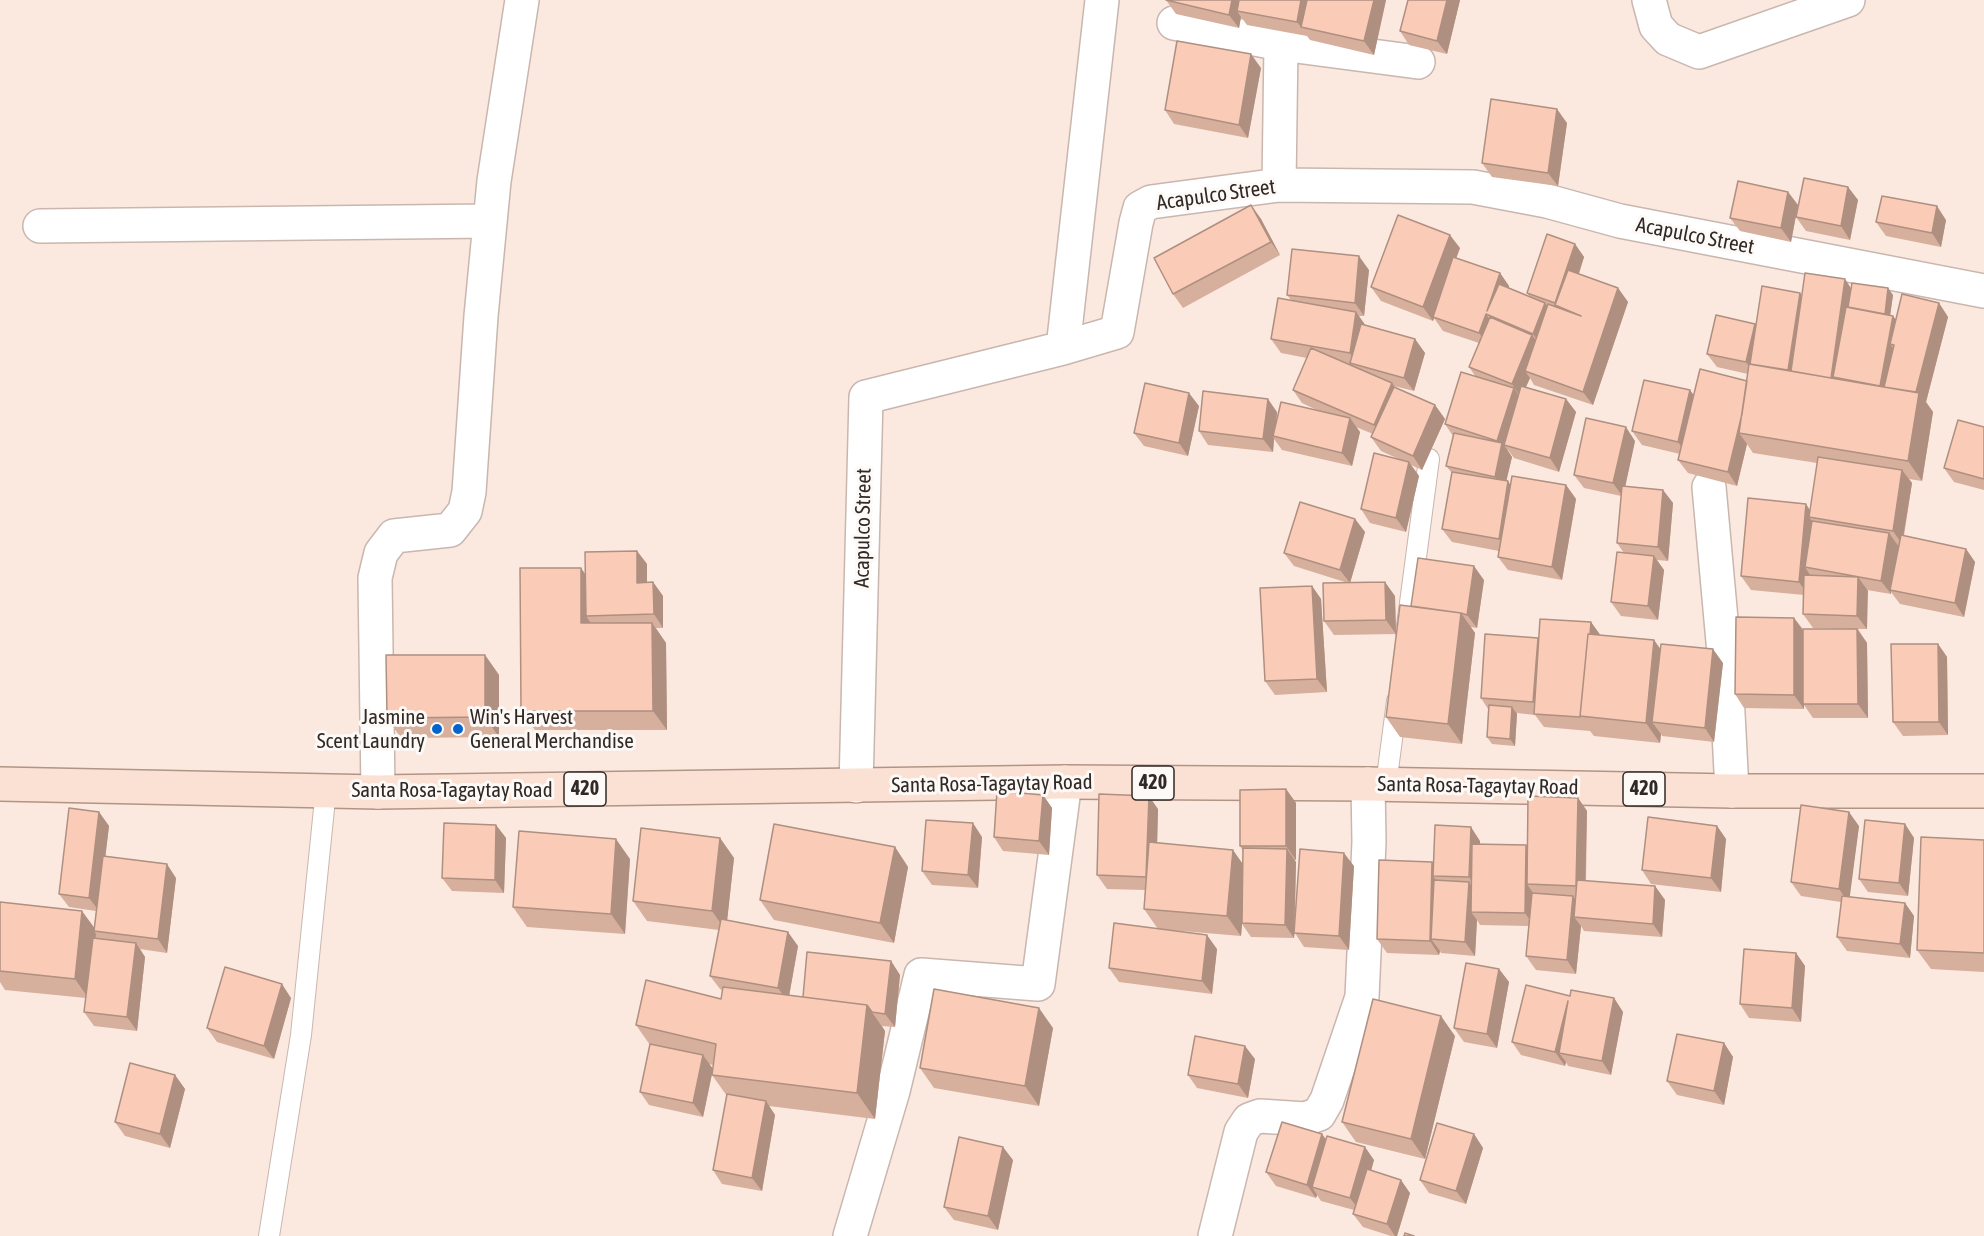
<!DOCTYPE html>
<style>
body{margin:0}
canvas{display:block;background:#fbe8df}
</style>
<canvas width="1984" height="1236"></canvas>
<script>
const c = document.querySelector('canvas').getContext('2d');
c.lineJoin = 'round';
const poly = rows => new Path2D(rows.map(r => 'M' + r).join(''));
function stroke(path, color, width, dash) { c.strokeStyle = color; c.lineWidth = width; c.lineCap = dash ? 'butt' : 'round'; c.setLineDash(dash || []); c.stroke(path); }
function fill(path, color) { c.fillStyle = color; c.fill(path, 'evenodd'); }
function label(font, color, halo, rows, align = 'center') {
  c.font = font + ' "Asap Condensed",sans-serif'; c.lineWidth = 6; c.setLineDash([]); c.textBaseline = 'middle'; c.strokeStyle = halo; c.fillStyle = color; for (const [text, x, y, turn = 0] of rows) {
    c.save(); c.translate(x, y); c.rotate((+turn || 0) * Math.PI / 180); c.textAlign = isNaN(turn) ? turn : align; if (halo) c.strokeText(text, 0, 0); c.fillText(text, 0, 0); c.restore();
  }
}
const service = poly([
 [1406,633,1429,459],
 [1386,785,1397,701],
 [269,1236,301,1035,326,789]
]);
const minor = poly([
 [1649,0,1656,26,1668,39,1699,52,1848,0],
 [1174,23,1281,44,1418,62],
 [1279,185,1281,44],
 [40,226,490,221],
 [1063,348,1102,0],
 [1709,487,1726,675,1732,791],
 [856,786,866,397,1063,348,1117,332,1136,223,1140,208,1151,202,1279,185,1473,187,1547,201,1620,221,1984,291],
 [378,792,375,578,381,553,394,536,450,530,465,511,469,492,481,316,494,181,522,0],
 [850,1236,893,1091,921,975,1038,984,1065,782],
 [1215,1236,1241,1132,1249,1120,1260,1116,1305,1119,1319,1114,1327,1100,1362,997,1369,842,1368,784]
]);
const primary = poly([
 [0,784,378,792,1065,782,1368,784,1732,791,1984,791]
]);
const wall = poly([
 [1166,0,1386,0,1374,55,1310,40,1307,36,1247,25,1241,17,1239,28,1176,14],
 [1460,0,1447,54,1409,45,1400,31],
 [1261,68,1248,138,1174,124,1165,110],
 [1567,123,1558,186,1492,177,1482,163],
 [1848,187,1858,200,1850,240,1806,231,1796,217],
 [1788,192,1798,205,1791,242,1740,231,1730,218],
 [1251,205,1261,219,1280,255,1183,308,1173,294],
 [1946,220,1941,247,1886,236,1876,222],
 [1575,244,1584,257,1579,274,1618,288,1628,302,1593,405,1534,385,1530,378,1526,387,1566,399,1576,412,1559,472,1514,458,1508,450,1508,451,1512,457,1506,481,1511,486,1566,485,1576,499,1562,580,1508,570,1498,557,1499,551,1452,542,1442,529,1452,473,1446,466,1453,436,1445,424,1476,377,1469,367,1479,343,1443,331,1434,318,1433,321,1381,301,1371,287,1460,248,1456,258,1500,273,1509,286,1509,288,1530,297,1527,293],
 [1369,270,1364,316,1359,316,1365,325,1415,339,1425,353,1414,391,1394,386,1395,388,1435,405,1445,419,1422,470,1411,465,1419,476,1406,532,1370,523,1361,509,1401,460,1381,451,1371,437,1373,434,1356,427,1360,432,1352,466,1282,450,1274,439,1273,452,1208,445,1199,431,1277,412,1276,422,1319,411,1302,403,1293,390,1307,358,1281,353,1271,339,1291,300,1287,295],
 [1851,288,1893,295,1890,315,1896,319,1939,303,1948,317,1926,402,1933,412,1922,481,1909,479,1912,483,1904,536,1966,549,1975,562,1964,617,1900,604,1891,592,1891,594,1867,590,1867,629,1858,629,1867,643,1868,718,1813,718,1804,705,1804,709,1744,708,1735,694,1794,618,1803,629,1853,629,1813,628,1803,614,1804,595,1751,590,1741,576,1810,511,1817,463,1753,453,1747,444,1737,486,1688,473,1678,460,1680,454,1642,445,1632,431,1690,390,1694,396,1747,381,1748,374,1717,367,1707,354,1755,324,1756,326,1802,295],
 [1199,406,1188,456,1144,446,1134,433],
 [1984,427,1984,490,1954,482,1944,468],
 [1635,441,1625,486,1663,490,1673,503,1668,561,1657,560,1664,570,1658,620,1621,616,1611,602,1624,553,1617,543,1621,496,1584,488,1574,475],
 [1355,519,1365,532,1350,583,1395,596,1396,634,1334,635,1324,621,1348,583,1294,566,1284,553],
 [637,551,647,564,647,583,653,582,663,596,663,628,656,628,666,643,667,730,535,730,521,711,585,575],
 [1484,580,1477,628,1471,627,1475,633,1462,744,1400,737,1386,717],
 [1312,586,1321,599,1327,692,1275,695,1265,681],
 [1591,622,1600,635,1654,640,1661,650,1723,663,1714,742,1662,736,1661,734,1660,743,1594,736,1590,731,1544,727,1535,715,1517,713,1515,746,1492,744,1487,737,1488,709,1481,698,1538,638,1539,640],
 [1938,644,1947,657,1948,735,1903,736,1893,722],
 [485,655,499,675,499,737,401,738,387,718],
 [1286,789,1296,803,1296,860,1294,860,1296,862,1295,924,1354,866,1349,950,1304,947,1295,933,1294,938,1251,937,1242,924,1241,936,1158,929,1144,909,1145,890,1107,889,1097,875,1158,809,1157,843,1243,864,1243,851,1240,846],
 [1043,795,1052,808,1049,855,1003,851,994,837],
 [1578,798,1587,811,1586,881,1655,886,1665,900,1662,937,1584,931,1581,926,1576,974,1536,970,1526,956,1529,926,1480,925,1477,920,1475,956,1441,953,1440,951,1439,955,1387,953,1377,939,1432,862,1434,864,1480,841,1480,844,1526,845,1527,847],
 [99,812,109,826,105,857,176,878,167,953,140,949,145,957,137,1031,94,1026,84,1012,86,998,5,990,0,982,0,902,94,928,96,911,69,907,59,894],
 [1905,824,1914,838,1908,896,1868,892,1859,879],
 [496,825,506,838,504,893,452,891,442,878],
 [1717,826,1726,839,1721,892,1651,884,1642,870],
 [1859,826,1849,897,1905,903,1914,916,1910,958,1847,951,1837,937,1841,902,1801,896,1791,882],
 [982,837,978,888,932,885,922,871],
 [720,838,734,858,727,920,798,946,789,996,803,997,891,961,900,975,895,1027,882,1026,885,1031,875,1119,769,1106,775,1115,762,1191,722,1184,713,1170,727,1096,712,1075,713,1065,709,1064,713,1069,703,1117,649,1105,640,1092,650,1045,636,1025,721,999,722,990,720,989,710,976,719,930,647,921,633,901],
 [1984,840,1984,972,1931,969,1917,950],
 [895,847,908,867,894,943,774,920,760,900],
 [630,859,625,934,527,927,513,907],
 [1217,949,1212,994,1119,982,1109,968],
 [1796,953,1805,966,1801,1022,1749,1018,1740,1004],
 [1499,969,1509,982,1497,1048,1464,1042,1454,1028],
 [1570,996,1614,998,1623,1012,1611,1075,1568,1066,1566,1062,1565,1066,1521,1055,1512,1042],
 [291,998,274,1059,217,1042,207,1028],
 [1053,1028,1039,1106,934,1088,920,1068],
 [1455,1036,1425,1159,1356,1142,1342,1122],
 [1724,1043,1733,1057,1724,1105,1677,1095,1667,1081],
 [1255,1059,1248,1098,1197,1088,1188,1075],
 [175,1075,185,1089,170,1148,125,1136,115,1122],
 [1322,1134,1326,1139,1374,1160,1371,1170,1410,1193,1397,1236,1391,1236,1363,1227,1353,1214,1354,1210,1321,1201,1317,1195,1316,1198,1276,1186,1266,1172],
 [1474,1134,1483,1148,1466,1204,1429,1193,1420,1180],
 [1013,1160,998,1230,954,1220,944,1207]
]);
const shadedWall = poly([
 [1232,0,1245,0,1237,11,1241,17,1239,28,1229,15],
 [1301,0,1313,0,1301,27,1297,22],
 [1374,0,1386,0,1374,55,1364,41],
 [1447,0,1460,0,1447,54,1437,41],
 [1251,54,1261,68,1248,138,1239,125],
 [1557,109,1567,123,1558,186,1548,173],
 [1848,187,1858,200,1850,240,1841,226],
 [1788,192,1798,205,1791,242,1781,228],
 [1251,205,1261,219,1280,255,1271,242],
 [1937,206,1946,220,1941,247,1932,233],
 [1450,235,1460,248,1433,321,1423,307],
 [1575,244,1584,257,1567,310,1556,305,1555,303],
 [1359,256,1369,270,1364,316,1355,303],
 [1500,273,1509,286,1498,319,1487,311],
 [1845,279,1854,293,1833,377,1841,389,1831,378],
 [1618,288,1628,302,1593,405,1583,392],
 [1888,288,1893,295,1889,324,1884,317],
 [1800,293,1809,306,1797,383,1788,370],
 [1545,303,1555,317,1542,347,1533,334],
 [1939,303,1948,317,1926,402,1933,412,1922,481,1908,461,1915,395],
 [1356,312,1366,326,1358,365,1350,353],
 [1486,314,1495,327,1489,346,1479,333],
 [1893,316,1903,329,1894,345,1890,344,1898,355,1892,389,1880,386],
 [1755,324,1764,337,1756,376,1746,362],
 [1532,335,1542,349,1525,371,1530,378,1521,398,1512,384],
 [1415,339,1425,353,1414,391,1404,378],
 [1749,382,1739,433,1747,444,1737,486,1728,472],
 [1392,383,1402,397,1384,438,1374,425],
 [1514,388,1523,402,1504,445,1512,457,1504,491,1495,477,1501,447,1497,441],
 [1690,390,1700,404,1688,456,1678,442],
 [1189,393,1199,406,1188,456,1179,443],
 [1268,399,1277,412,1275,437,1273,436,1274,439,1273,452,1263,439],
 [1566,399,1576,412,1559,472,1550,458],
 [1435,405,1445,419,1422,470,1413,456],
 [1350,418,1360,432,1352,466,1342,453],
 [1626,427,1635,441,1623,497,1613,483],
 [1409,462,1419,476,1406,532,1396,518],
 [1902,470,1912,483,1902,544,1893,531],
 [1508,481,1517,495,1508,552,1499,539],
 [1566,485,1576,499,1562,580,1552,567],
 [1663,490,1673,503,1668,561,1658,547],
 [1806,504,1815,518,1809,517,1815,525,1805,567,1810,575,1808,595,1799,582],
 [1355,519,1365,532,1350,583,1340,570],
 [1889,533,1899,547,1890,590,1891,592,1891,594,1881,581],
 [1966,549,1975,562,1964,617,1955,603],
 [637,551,647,564,647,597,637,583],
 [1654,556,1664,570,1658,620,1648,606],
 [1474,566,1484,580,1477,628,1467,615],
 [581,568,595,588,586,616,595,629,581,623],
 [1858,577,1868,591,1867,629,1857,616],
 [653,582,663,596,663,628,654,614],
 [1385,582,1395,596,1396,634,1386,620],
 [1312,586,1321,599,1327,692,1317,679],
 [1461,613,1475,633,1462,744,1448,724],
 [1794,618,1804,632,1804,709,1794,695],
 [1591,622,1601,636,1585,717],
 [652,623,666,643,667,730,653,711],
 [1857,629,1867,643,1868,718,1858,704],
 [1538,638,1547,651,1543,715,1533,702],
 [1654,640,1668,660,1652,722,1661,734,1660,743,1646,723],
 [1938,644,1947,657,1948,735,1939,722],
 [1713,649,1723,663,1714,742,1705,728],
 [485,655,499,675,499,737,485,717],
 [1512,707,1517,714,1515,746,1510,739],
 [1286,789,1296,803,1296,860,1286,846],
 [1043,795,1052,808,1049,855,1039,841],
 [1149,796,1158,809,1156,890,1146,877],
 [1578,798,1587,811,1585,899,1576,886],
 [99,812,109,826,99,911,89,898],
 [1849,812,1859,826,1849,903,1839,889],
 [973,823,982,837,978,888,968,875],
 [1905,824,1914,838,1908,896,1899,883],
 [496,825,506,838,504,893,495,880],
 [1717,826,1726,839,1721,892,1711,878],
 [1471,827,1480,841,1478,891,1469,877],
 [720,838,734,858,726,931,712,911],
 [616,839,630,859,625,934,611,914],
 [1526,845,1535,858,1527,884,1535,896,1534,926,1525,913],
 [895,847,908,867,894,943,880,923],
 [1287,849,1296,862,1294,938,1285,925],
 [1233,850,1247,870,1241,936,1227,916],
 [1344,853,1354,866,1349,950,1339,936],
 [1432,862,1442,876,1433,876,1442,888,1431,939,1440,951,1439,955,1430,941],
 [167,864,176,878,167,953,158,939],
 [1469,882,1478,896,1471,912,1477,920,1475,956,1465,942],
 [1655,886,1665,900,1662,937,1653,924],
 [1573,896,1582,910,1574,917,1581,926,1576,974,1567,960],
 [1905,903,1914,916,1910,958,1900,944],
 [82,911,96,930,94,931,96,934,89,999,75,979],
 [788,932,798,946,788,1002,778,988],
 [1207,935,1217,949,1212,994,1202,981],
 [136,943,145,957,137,1031,127,1017],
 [1796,953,1805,966,1801,1022,1792,1008],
 [891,961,900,975,895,1027,885,1014],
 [1499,969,1509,982,1497,1048,1487,1034],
 [282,984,291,998,274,1059,264,1046],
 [1614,998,1623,1012,1611,1075,1602,1061],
 [1568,1001,1559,1053,1566,1062,1565,1066,1555,1052],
 [867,1005,885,1031,875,1119,857,1093],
 [1039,1008,1053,1028,1039,1106,1025,1086],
 [1441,1016,1455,1036,1425,1159,1411,1139],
 [1724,1043,1733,1057,1724,1105,1714,1091],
 [1245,1046,1255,1059,1248,1098,1238,1084],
 [703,1055,713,1069,703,1117,693,1103],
 [175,1075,185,1089,170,1148,160,1134],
 [766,1101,775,1115,762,1191,752,1178],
 [1322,1134,1331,1148,1312,1187,1317,1195,1316,1198,1307,1185],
 [1474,1134,1483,1148,1466,1204,1456,1191],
 [1003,1147,1013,1160,998,1230,988,1216],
 [1365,1147,1374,1160,1360,1211,1350,1198],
 [1401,1180,1410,1193,1397,1236,1395,1236,1387,1224]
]);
const building = poly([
 [1166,0,1232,0,1229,15,1166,0],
 [1239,0,1301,0,1297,22,1237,11,1239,0],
 [1307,0,1374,0,1364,41,1301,27,1307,0],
 [1408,0,1447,0,1437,41,1400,31,1408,0],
 [1177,41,1251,54,1239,125,1165,110,1177,41],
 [1491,99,1557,109,1548,173,1482,163,1491,99],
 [1804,178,1848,187,1841,226,1796,217,1804,178],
 [1738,181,1788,192,1781,228,1730,218,1738,181],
 [1882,196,1937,206,1932,233,1876,222,1882,196],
 [1251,205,1271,242,1173,294,1154,258,1251,205],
 [1398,215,1450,235,1423,307,1371,287,1398,215],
 [1547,234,1575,244,1555,303,1527,293,1547,234],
 [1292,249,1359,256,1355,303,1287,295,1292,249],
 [1453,257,1500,273,1487,311,1499,284,1545,303,1533,334,1486,314,1479,333,1433,317,1453,257],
 [1568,270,1618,288,1583,392,1525,371,1548,304,1581,316,1555,305,1568,270],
 [1805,273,1845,279,1831,378,1791,371,1805,273],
 [1852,283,1888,288,1885,314,1848,307,1852,283],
 [1762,286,1800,293,1788,370,1750,364,1762,286],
 [1902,294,1939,303,1916,392,1884,387,1894,345,1890,344,1902,294],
 [1278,298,1356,312,1350,353,1271,339,1278,298],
 [1846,307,1893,316,1880,386,1833,377,1846,307],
 [1716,315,1755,324,1746,362,1707,354,1716,315],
 [1490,317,1532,335,1512,384,1469,367,1490,317],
 [1361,324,1415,339,1404,378,1350,363,1361,324],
 [1311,348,1392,383,1374,425,1293,390,1311,348],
 [1749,364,1919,393,1908,461,1739,433,1749,364],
 [1700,369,1747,381,1742,414,1728,472,1678,460,1700,369],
 [1461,372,1514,388,1497,441,1445,424,1461,372],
 [1644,380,1690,390,1678,442,1632,431,1644,380],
 [1145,383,1189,393,1179,443,1134,433,1145,383],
 [1521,386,1566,399,1550,458,1504,445,1521,386],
 [1394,387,1435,405,1413,456,1371,437,1394,387],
 [1203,391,1268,399,1263,439,1199,431,1203,391],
 [1281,402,1350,418,1342,453,1273,436,1281,402],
 [1586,418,1626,427,1613,483,1574,475,1586,418],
 [1958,420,1984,427,1984,479,1944,468,1958,420],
 [1454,433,1502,443,1495,477,1446,466,1454,433],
 [1374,453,1409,462,1396,518,1361,509,1374,453],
 [1818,457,1902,470,1893,531,1809,517,1818,457],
 [1452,472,1508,481,1499,539,1442,529,1452,472],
 [1512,476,1566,485,1552,567,1498,557,1512,476],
 [1622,486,1663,490,1658,547,1617,543,1622,486],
 [1748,498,1806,504,1799,582,1741,576,1748,498],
 [1300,502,1355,519,1340,570,1284,553,1300,502],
 [1812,521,1889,533,1881,581,1805,567,1812,521],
 [1901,535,1966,549,1955,603,1890,590,1901,535],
 [637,551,637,583,653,582,654,614,586,616,585,552,637,551],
 [1617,552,1654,556,1648,606,1611,602,1617,552],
 [1418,558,1474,566,1467,615,1461,613,1411,606,1418,558],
 [520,568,581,568,581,623,652,623,653,711,521,711,520,568],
 [1804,575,1858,577,1857,616,1803,614,1804,575],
 [1385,582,1386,620,1324,621,1323,583,1385,582],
 [1312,586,1317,679,1265,681,1260,588,1312,586],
 [1400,605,1461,613,1448,724,1386,717,1400,605],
 [1736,617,1794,618,1794,695,1735,694,1736,617],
 [1540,619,1591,622,1590,634,1588,634,1580,717,1534,714,1540,619],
 [1803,629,1857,629,1858,704,1803,704,1803,629],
 [1485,634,1538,638,1533,702,1481,698,1485,634],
 [1588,634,1654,640,1646,723,1580,716,1588,634],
 [1661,644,1713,649,1705,728,1652,722,1661,644],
 [1891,644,1938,644,1939,722,1893,722,1891,644],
 [386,655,485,655,485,717,387,718,386,655],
 [1489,705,1512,707,1510,739,1487,737,1489,705],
 [1286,789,1286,846,1240,846,1240,790,1286,789],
 [997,791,1043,795,1039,841,994,837,997,791],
 [1099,794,1149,796,1146,877,1097,875,1099,794],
 [1528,796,1578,798,1576,886,1527,884,1528,796],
 [1801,805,1849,812,1839,889,1791,882,1801,805],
 [69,808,99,812,89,898,59,894,69,808],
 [1648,817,1717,826,1711,878,1642,870,1648,817],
 [926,820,973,823,968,875,922,871,926,820],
 [1865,820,1905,824,1899,883,1859,879,1865,820],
 [444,823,496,825,495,880,442,878,444,823],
 [774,824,895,847,880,923,760,900,774,824],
 [1435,825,1471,827,1469,877,1433,876,1435,825],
 [641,828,720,838,712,911,633,901,641,828],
 [519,831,616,839,611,914,513,907,519,831],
 [1921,837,1984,840,1984,953,1917,950,1921,837],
 [1149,842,1233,850,1227,916,1144,909,1149,842],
 [1472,844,1526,845,1525,913,1471,912,1472,844],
 [1243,848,1287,849,1285,925,1242,923,1243,848],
 [1300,849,1344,853,1339,936,1294,933,1300,849],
 [103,856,167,864,158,939,94,931,103,856],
 [1379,860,1432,862,1430,941,1377,939,1379,860],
 [1434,880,1469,882,1465,942,1431,939,1434,880],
 [1577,880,1655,886,1653,924,1574,917,1577,880],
 [1532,893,1573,896,1567,960,1526,956,1532,893],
 [1842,896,1905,903,1900,944,1837,937,1842,896],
 [0,902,82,911,75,979,0,971,0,902],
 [721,919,788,932,778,988,710,976,721,919],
 [1114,923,1207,935,1202,981,1109,968,1114,923],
 [93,938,136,943,127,1017,84,1012,93,938],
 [1744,949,1796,953,1792,1008,1740,1004,1744,949],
 [807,952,891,961,885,1014,872,1012,867,1005,803,997,807,952],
 [1466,963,1499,969,1487,1034,1454,1028,1466,963],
 [225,967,282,984,264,1046,207,1028,225,967],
 [646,980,721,999,723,987,867,1005,857,1093,712,1075,716,1044,636,1025,646,980],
 [1526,985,1570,996,1571,990,1614,998,1602,1061,1559,1053,1568,1001,1555,1052,1512,1042,1526,985],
 [934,989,1039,1008,1025,1086,920,1068,934,989],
 [1373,999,1441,1016,1411,1139,1342,1122,1373,999],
 [1677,1034,1724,1043,1714,1091,1667,1081,1677,1034],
 [1195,1036,1245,1046,1238,1084,1188,1075,1195,1036],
 [650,1044,703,1055,693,1103,640,1092,650,1044],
 [130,1063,175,1075,160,1134,115,1122,130,1063],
 [727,1094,766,1101,752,1178,713,1170,727,1094],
 [1282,1122,1322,1134,1307,1185,1266,1172,1282,1122],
 [1437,1123,1474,1134,1456,1191,1420,1180,1437,1123],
 [1327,1136,1365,1147,1350,1198,1312,1187,1327,1136],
 [959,1137,1003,1147,988,1216,944,1207,959,1137],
 [1367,1169,1401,1180,1387,1224,1353,1214,1367,1169],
 [1405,1233,1414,1236,1404,1236,1405,1233]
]);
const markers = [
 [437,729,6,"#0464cd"],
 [458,729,6,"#0464cd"]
];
const shields = [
 [1153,783,42],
 [585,789,42],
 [1644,789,42]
];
const shieldNames = [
 ["420",1153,783],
 ["420",585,789],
 ["420",1644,789]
];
const streetNames = [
 ["Acapulco Street",1216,195,-8],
 ["Acapulco Street",1695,236,11],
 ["Acapulco Street",863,528,-89],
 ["Santa Rosa-Tagaytay Road",992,784,-1],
 ["Santa Rosa-Tagaytay Road",1478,786,1],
 ["Santa Rosa-Tagaytay Road",452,790]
];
const poiNames = [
 ["Jasmine",425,717],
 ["Scent Laundry",425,741],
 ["Win's Harvest",470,717,"left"],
 ["General Merchandise",470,741,"left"]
];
stroke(service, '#c9b7af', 22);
stroke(minor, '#c9b7af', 36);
stroke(primary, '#b29485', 36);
stroke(service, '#fff', 20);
stroke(minor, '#fff', 33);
stroke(primary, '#fbe1d4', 33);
fill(wall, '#d7af9d');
fill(shadedWall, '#af8f80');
fill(building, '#faccb7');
stroke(building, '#af8f80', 1.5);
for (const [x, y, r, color] of markers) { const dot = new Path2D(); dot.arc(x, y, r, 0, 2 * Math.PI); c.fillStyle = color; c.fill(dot); stroke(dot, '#fdf9f7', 2); }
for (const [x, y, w] of shields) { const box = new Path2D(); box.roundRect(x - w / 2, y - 17, w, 34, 4.5); c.fillStyle = '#fdf9f7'; c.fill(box); stroke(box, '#302925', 1.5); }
label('bold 20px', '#302925', null, shieldNames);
label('21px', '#302925', '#fdf9f7', streetNames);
label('21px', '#302925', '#fdf9f7', poiNames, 'right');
</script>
